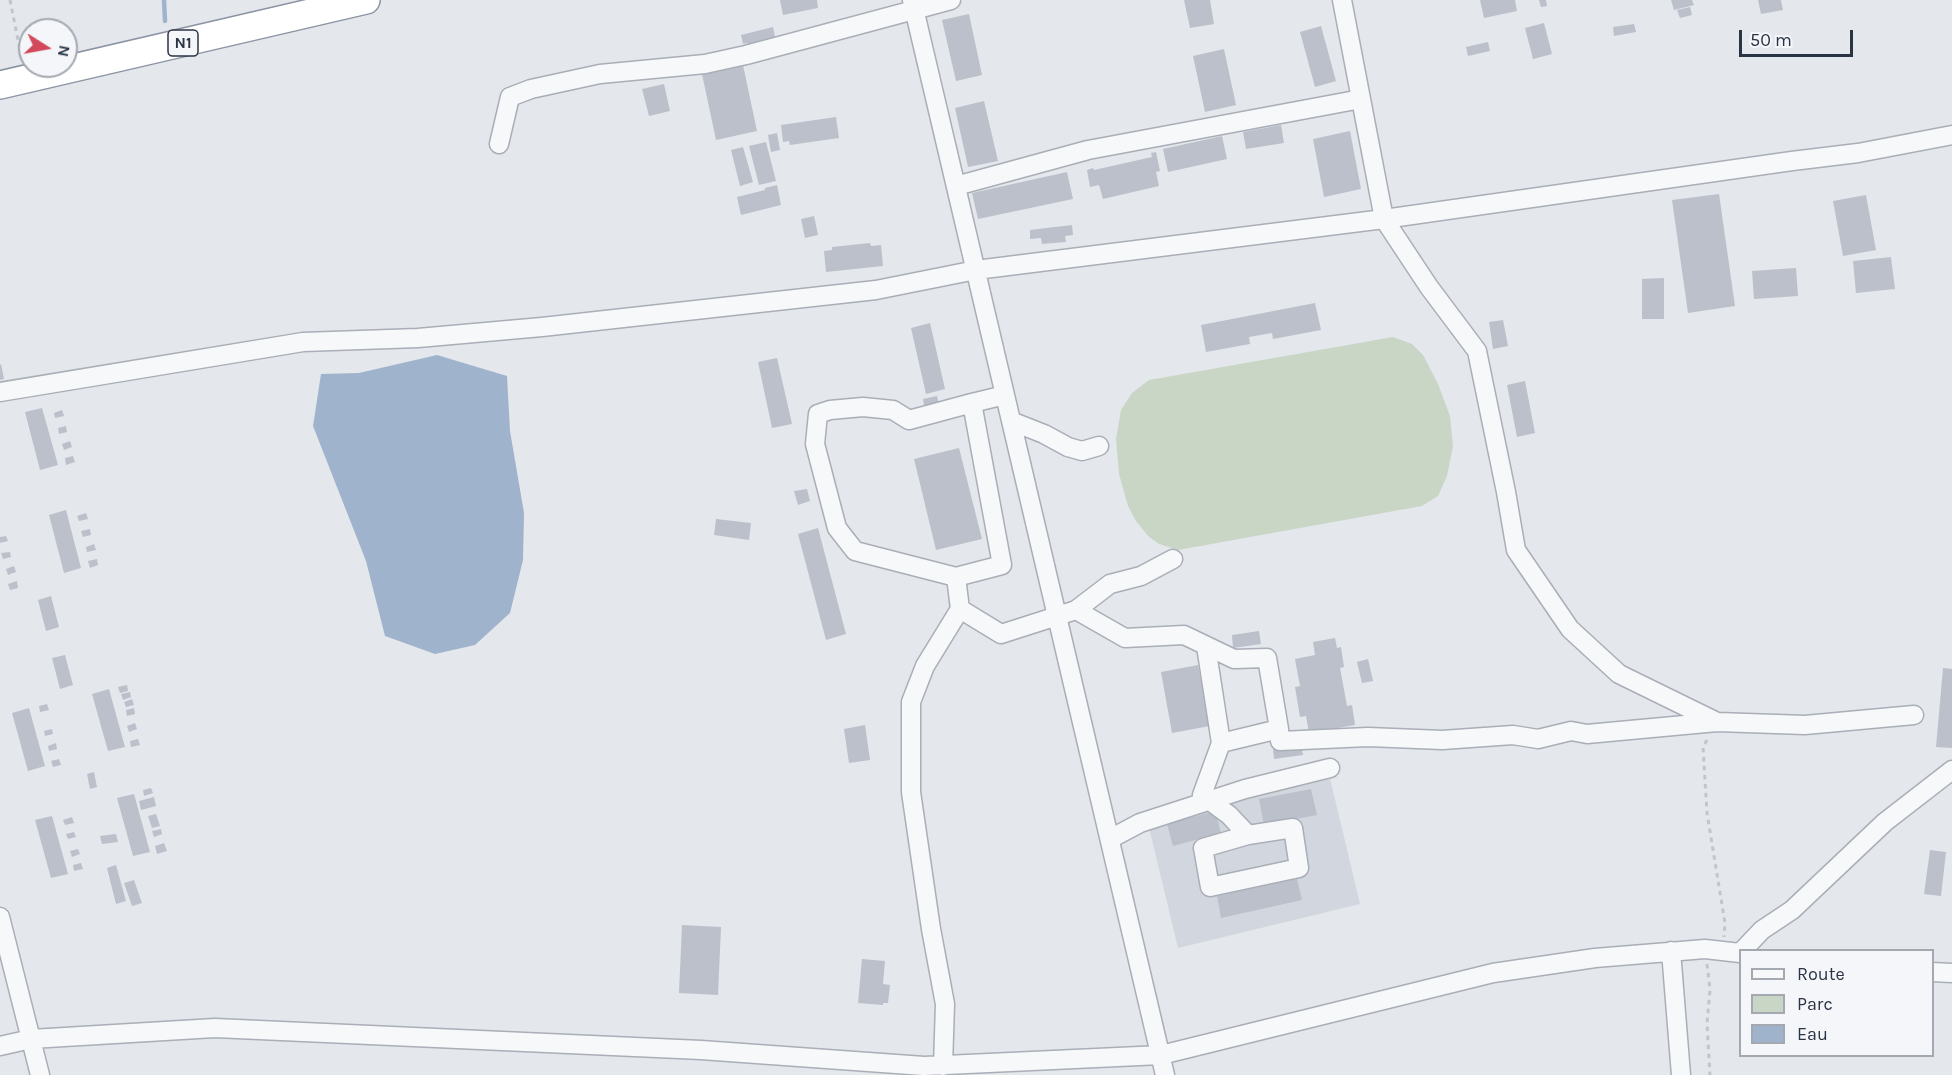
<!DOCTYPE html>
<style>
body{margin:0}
#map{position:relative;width:1952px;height:1075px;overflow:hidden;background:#e4e7ec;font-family:Karla,sans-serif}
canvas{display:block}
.legend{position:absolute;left:1739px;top:949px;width:195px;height:108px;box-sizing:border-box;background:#f4f6f9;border:2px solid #a4a8b1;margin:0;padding:8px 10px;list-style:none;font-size:18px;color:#2b3445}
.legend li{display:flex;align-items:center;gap:12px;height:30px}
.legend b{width:30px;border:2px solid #a4a8b1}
.north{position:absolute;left:18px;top:18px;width:60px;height:60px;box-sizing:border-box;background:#f4f6f9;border:2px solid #a4a8b1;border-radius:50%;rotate:101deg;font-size:16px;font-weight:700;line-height:24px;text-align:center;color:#2b3445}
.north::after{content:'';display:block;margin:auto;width:21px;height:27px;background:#d1495b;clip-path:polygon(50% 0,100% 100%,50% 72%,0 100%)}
.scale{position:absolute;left:1739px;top:30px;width:114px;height:27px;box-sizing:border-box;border:3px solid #2b3445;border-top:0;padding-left:8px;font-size:18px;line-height:21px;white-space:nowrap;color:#2b3445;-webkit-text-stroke:4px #f4f6f9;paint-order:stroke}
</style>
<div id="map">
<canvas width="1952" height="1075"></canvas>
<ul class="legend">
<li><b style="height:8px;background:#f7f8fa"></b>Route</li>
<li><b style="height:16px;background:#c9d6c5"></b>Parc</li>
<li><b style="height:16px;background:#9fb4cc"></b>Eau</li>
</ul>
<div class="north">N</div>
<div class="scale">50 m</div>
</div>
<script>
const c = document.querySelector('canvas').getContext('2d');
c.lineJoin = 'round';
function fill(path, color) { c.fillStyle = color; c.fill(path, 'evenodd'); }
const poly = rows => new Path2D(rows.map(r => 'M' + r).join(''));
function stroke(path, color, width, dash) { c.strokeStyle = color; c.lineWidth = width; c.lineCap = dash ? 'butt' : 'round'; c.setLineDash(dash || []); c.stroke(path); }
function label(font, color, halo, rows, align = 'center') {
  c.font = font + ' Karla,sans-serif'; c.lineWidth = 5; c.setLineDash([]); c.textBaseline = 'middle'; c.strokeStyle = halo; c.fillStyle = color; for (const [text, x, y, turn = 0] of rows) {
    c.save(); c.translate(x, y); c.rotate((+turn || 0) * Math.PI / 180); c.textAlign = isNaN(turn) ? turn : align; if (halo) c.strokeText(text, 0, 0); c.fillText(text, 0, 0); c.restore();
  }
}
const built = poly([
 [1329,774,1360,904,1178,948,1147,819]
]);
const green = poly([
 [1393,337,1412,344,1423,355,1438,384,1450,416,1453,446,1447,476,1438,496,1422,506,1178,550,1159,544,1148,536,1136,521,1128,506,1119,474,1116,439,1121,410,1132,393,1149,380]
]);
const water = poly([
 [437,355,507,376,510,431,524,513,523,560,510,613,475,645,435,654,385,636,366,561,313,426,321,374,359,373]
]);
const stream = poly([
 [164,0,165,21]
]);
const building = poly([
 [780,0,817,0,818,8,783,15],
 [1184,0,1210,0,1214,24,1190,28],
 [1480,0,1515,0,1517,11,1484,18],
 [1539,0,1546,0,1547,6,1541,7],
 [1671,0,1692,0,1694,5,1674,10],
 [1758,0,1781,0,1783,10,1761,14],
 [1690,7,1692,15,1680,18,1677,10],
 [969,14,982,75,956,81,942,20],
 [1544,23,1552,54,1533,59,1525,28],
 [1634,24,1636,32,1614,36,1613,27],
 [1321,26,1336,81,1315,87,1300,32],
 [773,27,776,42,748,49,747,43,743,44,741,35],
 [1488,42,1490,51,1468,56,1466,47],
 [1224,49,1236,105,1205,112,1193,56],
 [743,65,757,131,716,140,702,74],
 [664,84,670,111,649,116,642,89],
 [984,101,998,161,968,167,955,108],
 [836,117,839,138,790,145,789,141,783,142,781,125],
 [1281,125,1284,143,1246,149,1243,132],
 [1350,131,1361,189,1324,197,1313,139],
 [777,133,780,150,771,152,768,135],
 [1222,136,1227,159,1168,172,1163,149],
 [766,142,776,181,759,185,749,146],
 [743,147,753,182,740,186,731,150],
 [1156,152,1160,171,1156,172,1159,186,1103,199,1099,185,1090,187,1087,170,1093,168,1094,170,1152,157,1151,153],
 [1067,172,1073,199,978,219,972,193],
 [777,185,781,205,741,215,737,197,765,190,765,188],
 [1719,194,1735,306,1688,313,1672,200],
 [1866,195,1876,250,1843,256,1833,201],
 [814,216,818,235,805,238,801,219],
 [1072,225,1073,235,1065,236,1066,242,1042,244,1041,238,1030,239,1030,230],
 [870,243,871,246,881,245,883,266,826,272,824,251,832,250,832,247],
 [1891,257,1895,289,1856,293,1853,261],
 [1796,268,1798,296,1754,299,1752,271],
 [1664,278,1664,319,1642,319,1642,279],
 [1315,303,1321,330,1273,339,1272,333,1249,337,1250,344,1206,352,1201,325],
 [1503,320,1508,346,1493,349,1489,322],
 [930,323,945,389,926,394,911,328],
 [777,358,792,424,772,428,758,362],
 [1,364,4,379,0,380,0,365],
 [1525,381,1535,433,1517,437,1507,385],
 [937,396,940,408,925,411,923,399],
 [42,408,58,465,40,470,25,412],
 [62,410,64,416,55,418,54,413],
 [66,426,67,432,59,434,58,428],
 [70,441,72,447,64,450,62,444],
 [959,448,982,539,936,550,914,459],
 [73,456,75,462,66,465,65,458],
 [807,489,810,501,798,505,794,491],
 [66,510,81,568,64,573,49,515],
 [86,513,88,519,79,521,77,516],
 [716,519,751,523,749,540,714,535],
 [818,528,846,634,826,640,798,534],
 [90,529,91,535,83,537,81,531],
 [6,536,8,541,0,543,0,537],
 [94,544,96,550,87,552,86,547],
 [10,552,11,557,3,559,1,553],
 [97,559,98,565,90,568,88,561],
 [14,566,16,572,8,575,6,569],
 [17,581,18,588,10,590,8,584],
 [51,596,59,627,46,631,38,600],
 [1259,631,1261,644,1233,648,1232,635],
 [1335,638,1337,648,1341,647,1344,667,1340,668,1347,706,1352,705,1355,725,1309,733,1306,716,1300,717,1295,687,1300,686,1295,659,1315,655,1313,642],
 [65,655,73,685,60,689,52,658],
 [1368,659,1373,681,1362,683,1357,662],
 [1198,665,1210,726,1172,733,1161,672],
 [1943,668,1952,669,1952,748,1936,747],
 [127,685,128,691,120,693,118,687],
 [109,689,125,747,108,751,92,694],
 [130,692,131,697,123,700,121,694],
 [132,699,134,705,126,707,124,702],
 [47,704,49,710,40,712,39,706],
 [29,708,45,766,28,771,12,713],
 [134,708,135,714,127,716,126,710],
 [135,723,137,729,129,732,127,726],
 [865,725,870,760,849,763,844,729],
 [52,729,53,734,45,736,44,731],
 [138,739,140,745,131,747,130,741],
 [56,743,57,749,49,751,48,746],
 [1301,745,1303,755,1274,759,1273,749],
 [59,759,61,765,53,767,51,761],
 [94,772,97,787,90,789,87,774],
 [151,788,153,793,144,796,143,790],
 [1311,789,1317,815,1264,825,1259,799],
 [134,794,150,852,133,856,117,798],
 [154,797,156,806,141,810,139,801],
 [1215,811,1221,833,1173,846,1167,824],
 [156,814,160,826,152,828,148,816],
 [52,816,68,874,51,878,35,820],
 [72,817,74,823,65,825,63,820],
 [161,829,162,834,154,837,152,831],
 [74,832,76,837,68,839,66,834],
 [116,834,118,842,102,844,100,836],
 [164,843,167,851,157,854,155,846],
 [78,849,80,854,72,857,70,851],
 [1930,850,1946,852,1941,896,1924,894],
 [81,863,83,869,74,871,73,865],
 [116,865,126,901,116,904,107,868],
 [1297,879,1302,900,1221,918,1217,896],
 [134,880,142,903,132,906,124,883],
 [682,925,721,927,718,995,679,993],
 [862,959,885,961,883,984,890,985,888,1003,883,1003,883,1005,858,1003]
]);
const path = poly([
 [10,0,22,60],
 [1707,740,1703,747,1707,813,1725,923,1724,937],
 [1707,964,1710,990,1707,1024,1710,1075]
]);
const minor = poly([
 [912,0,1165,1075],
 [1342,0,1384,219,1429,287,1477,351,1506,492,1516,550,1570,629,1619,674,1717,722,1805,725,1914,715],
 [499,144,510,97,531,89,600,74,705,64,746,55,951,0],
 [956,186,1088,150,1361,99],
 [0,392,303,342,418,338,542,327,876,290,976,270,1384,219,1792,161,1858,153,1952,135],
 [972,403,1002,565,956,577,855,551,837,528,815,444,818,414,830,410,863,407,893,410,909,420,972,403,1005,395],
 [1011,421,1044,434,1068,447,1082,451,1099,446],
 [960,609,1001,634,1076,610,1125,638,1184,635,1234,659,1267,658,1279,729,1221,743,1206,646],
 [1076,610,1110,584,1141,576,1173,559],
 [1279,729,1280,741,1368,737,1442,740,1513,735,1538,739,1571,731,1587,734,1717,722],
 [1221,743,1202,795,1229,815,1248,835,1293,828,1299,868,1210,887,1203,848,1248,835],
 [1110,839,1140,823,1245,789,1330,768],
 [0,917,40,1075],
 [1743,950,1762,930,1792,910,1885,822,1952,770],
 [1671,951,1681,1075],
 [1932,972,1952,973],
 [0,1046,31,1039,215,1028,701,1050,924,1066,1161,1055,1493,973,1595,958,1705,949,1740,953],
 [943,1066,945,1004,931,929,911,792,911,702,925,666,960,609,956,577]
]);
const highway = poly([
 [0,85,366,0]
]);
const shields = [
 [183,43,30]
];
const shieldNames = [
 ["N1",183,43]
];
fill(built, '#d2d6de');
fill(green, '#c9d6c5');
fill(water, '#9fb4cc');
stroke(stream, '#9fb4cc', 4.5);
fill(building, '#bbc0ca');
stroke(minor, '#a9aeb7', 21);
stroke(highway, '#8b94a3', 30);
stroke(path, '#c2c5cb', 3, [4.5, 4.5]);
stroke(minor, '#f7f8fa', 18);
stroke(highway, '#fff', 27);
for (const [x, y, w] of shields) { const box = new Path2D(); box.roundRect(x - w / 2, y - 13, w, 26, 4.5); c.fillStyle = '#f4f6f9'; c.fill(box); stroke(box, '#2b3445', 1.5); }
label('bold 16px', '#2b3445', null, shieldNames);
</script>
